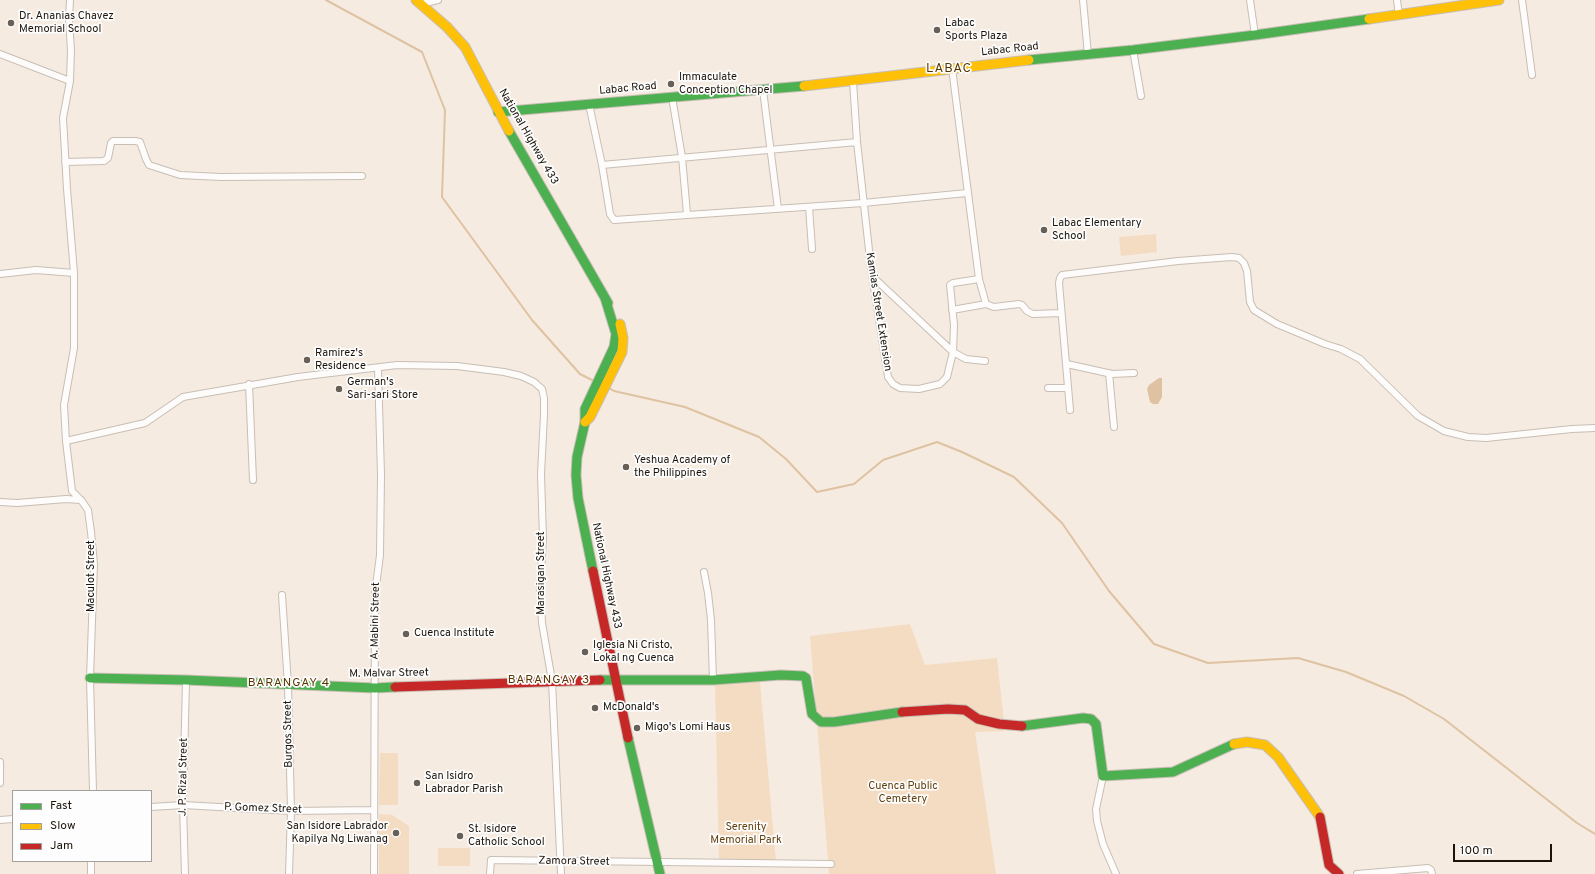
<!DOCTYPE html>
<style>
body{margin:0}
#map{position:relative;width:1595px;height:874px;overflow:hidden;background:#f6ebe0;font-family:Overpass,sans-serif}
canvas{display:block}
.legend{position:absolute;left:12px;top:790px;width:140px;height:72px;box-sizing:border-box;background:#fdfdfd;border:1px solid #a3a09c;margin:0;padding:5px 7px;list-style:none;font-size:12px;color:#1c140b}
.legend li{display:flex;align-items:center;gap:8px;height:20px}
.legend b{width:20px;border:1px solid #a3a09c}
.scale{position:absolute;left:1453px;top:844px;width:99px;height:18px;box-sizing:border-box;border:2px solid #1c140b;border-top:0;padding-left:5px;font-size:12px;line-height:14px;white-space:nowrap;color:#1c140b;-webkit-text-stroke:3px #fdfdfd;paint-order:stroke}
</style>
<div id="map">
<canvas width="1595" height="874"></canvas>
<ul class="legend">
<li><b style="height:5px;background:#4caf50"></b>Fast</li>
<li><b style="height:5px;background:#ffc107"></b>Slow</li>
<li><b style="height:5px;background:#c62828"></b>Jam</li>
</ul>
<div class="scale">100 m</div>
</div>
<script>
const c = document.querySelector('canvas').getContext('2d');
c.lineJoin = 'round';
function fill(path, color) { c.fillStyle = color; c.fill(path, 'evenodd'); }
const poly = rows => new Path2D(rows.map(r => 'M' + r).join(''));
function stroke(path, color, width, dash) { c.strokeStyle = color; c.lineWidth = width; c.lineCap = dash ? 'butt' : 'round'; c.setLineDash(dash || []); c.stroke(path); }
function label(font, color, halo, rows, align = 'center') {
  c.font = font + ' Overpass,sans-serif'; c.lineWidth = 3.5; c.setLineDash([]); c.textBaseline = 'middle'; c.strokeStyle = halo; c.fillStyle = color; for (const [text, x, y, turn = 0] of rows) {
    c.save(); c.translate(x, y); c.rotate((+turn || 0) * Math.PI / 180); c.textAlign = isNaN(turn) ? turn : align; if (halo) c.strokeText(text, 0, 0); c.fillText(text, 0, 0); c.restore();
  }
}
const green = poly([
 [1156,234,1157,252,1121,256,1119,237],
 [910,624,925,665,997,658,1005,731,975,732,996,874,829,874,810,636],
 [760,682,776,862,719,862,715,683],
 [380,753,398,753,398,805,379,805],
 [379,814,392,815,409,826,409,874,379,874],
 [438,848,470,848,470,866,438,866]
]);
const water = poly([
 [1159,378,1162,378,1162,397,1158,404,1153,404,1150,402,1147,389,1149,385]
]);
const stream = poly([
 [326,0,422,52,445,110,442,197,532,320,580,374,594,381],
 [609,388,614,391,685,407,759,437,786,459,817,492,854,484,883,460,937,442,962,452,1014,477,1062,523,1109,591,1154,644,1208,663,1298,658,1346,672,1404,696,1444,719,1577,823,1595,834]
]);
const street = poly([
 [70,0,69,19,71,50,70,81,63,118,67,189,74,273,74,348,64,405,66,441,72,491,81,500,88,510,91,532,94,564,90,678,93,791],
 [1083,0,1088,55],
 [1250,0,1255,35],
 [1397,0,1399,15],
 [1522,0,1532,75],
 [421,4,438,0],
 [1133,50,1141,96],
 [0,54,70,81],
 [952,68,979,279,986,304,994,307,1019,304,1022,305,1027,311,1033,314,1061,313],
 [853,81,857,142,871,268,888,377,893,384,900,388,919,389,940,384,947,377,953,352,954,325,950,285,953,283,979,279],
 [763,90,778,209],
 [672,97,682,157,687,214],
 [589,104,602,165,610,214,614,220,863,203,967,193],
 [65,162,104,161,108,158,111,143,113,141,135,141,140,142,146,159,149,165,180,175,221,177,362,176],
 [602,165,857,142],
 [809,207,812,249],
 [0,274,36,270,74,273],
 [873,277,953,352,966,359,985,361],
 [952,310,986,304],
 [1067,364,1112,374,1134,373],
 [1109,373,1114,427],
 [249,384,253,480],
 [1048,388,1068,388],
 [1070,410,1059,283,1060,278,1062,275,1178,261,1232,257,1239,258,1244,263,1247,271,1250,302,1254,310,1277,324,1325,344,1341,349,1360,359,1418,416,1444,431,1468,437,1486,438,1572,429,1595,428],
 [66,441,145,423,183,397,298,377,397,365,457,366,504,372,521,376,534,382,542,389,544,398,544,415,541,474,543,538,540,587,542,623,552,681,561,874],
 [0,502,17,503,66,499,81,500],
 [704,572,708,593,711,620,713,680],
 [282,595,288,685,291,811,289,874],
 [0,762,0,783],
 [1103,776,1096,809,1097,821,1103,844,1116,874],
 [151,807,183,805,291,811,374,810],
 [0,820,13,819],
 [91,874,91,861],
 [185,874,183,805,186,680],
 [374,874,375,594,380,555,381,475,378,368],
 [490,874,491,860,831,864],
 [1357,874,1428,868,1431,870,1432,874]
]);
const fast = poly([
 [1029,60,1133,50,1255,35,1369,19],
 [498,112,804,86],
 [509,131,608,303],
 [593,571,578,498,576,475,577,457,585,422,585,409,614,347,616,334,605,298],
 [90,678,186,680,375,688,395,687],
 [600,680,713,680,781,675,803,676,806,678,812,714,821,722,834,722,902,712],
 [1022,726,1083,718,1091,719,1096,724,1103,776,1173,772,1234,744],
 [628,738,660,874]
]);
const slow = poly([
 [416,0,447,27,465,47,509,131],
 [1369,19,1499,0],
 [804,86,1029,60],
 [585,422,590,417,622,352,623,338,620,324],
 [1234,744,1247,742,1265,745,1278,757,1320,817]
]);
const jam = poly([
 [593,571,628,738],
 [395,687,600,680],
 [902,712,948,709,965,710,978,719,999,724,1022,726],
 [1320,817,1329,865,1339,874]
]);
const markers = [
 [11,23,4,"#685f56"],
 [937,30,4,"#685f56"],
 [671,84,4,"#685f56"],
 [1044,230,4,"#685f56"],
 [307,360,4,"#685f56"],
 [339,389,4,"#685f56"],
 [626,467,4,"#685f56"],
 [406,634,4,"#685f56"],
 [585,652,4,"#685f56"],
 [595,708,4,"#685f56"],
 [637,728,4,"#685f56"],
 [417,783,4,"#685f56"],
 [396,833,4,"#685f56"],
 [460,836,4,"#685f56"]
];
const poiNames = [
 ["Dr. Ananias Chavez",19,17],
 ["Memorial School",19,30],
 ["Labac",945,24],
 ["Sports Plaza",945,37],
 ["Immaculate",679,78],
 ["Conception Chapel",679,91],
 ["Labac Elementary",1052,224],
 ["School",1052,237],
 ["Ramirez's",315,354],
 ["Residence",315,367],
 ["German's",347,383],
 ["Sari-sari Store",347,396],
 ["Yeshua Academy of",634,461],
 ["the Philippines",634,474],
 ["Cuenca Institute",414,634],
 ["Iglesia Ni Cristo,",593,646],
 ["Lokal ng Cuenca",593,659],
 ["McDonald's",603,708],
 ["Migo's Lomi Haus",645,728],
 ["San Isidro",425,777],
 ["Labrador Parish",425,790],
 ["San Isidore Labrador",388,827,"right"],
 ["Kapilya Ng Liwanag",388,840,"right"],
 ["St. Isidore",468,830],
 ["Catholic School",468,843]
];
const streetNames = [
 ["Labac Road",1010,50,-6],
 ["Labac Road",628,89,-5],
 ["National Highway 433",528,137,60],
 ["Kamias Street Extension",878,312,81],
 ["Marasigan Street",542,573,-90],
 ["Maculot Street",92,576,-90],
 ["National Highway 433",606,576,78],
 ["A. Mabini Street",376,621,-89],
 ["M. Malvar Street",389,674,-1],
 ["Burgos Street",289,734,-91],
 ["J. P. Rizal Street",184,777,-89],
 ["P. Gomez Street",263,809,2],
 ["Zamora Street",574,862,1]
];
const parkNames = [
 ["Cuenca Public",903,787],
 ["Cemetery",903,800],
 ["Serenity",746,828],
 ["Memorial Park",746,841]
];
const neighbourhoodNames = [
 ["BARANGAY 3",549,681],
 ["BARANGAY 4",289,684]
];
const quarterNames = [
 ["LABAC",949,69]
];
fill(green, '#f4dcc2');
fill(water, '#dec2a2');
stroke(stream, '#dec2a2', 2);
stroke(street, '#c7beb5', 8);
stroke(fast, '#c7beb5', 11);
stroke(slow, '#c7beb5', 11);
stroke(jam, '#c7beb5', 11);
stroke(street, '#fefcfa', 6);
stroke(fast, '#4caf50', 9);
stroke(slow, '#ffc107', 9);
stroke(jam, '#c62828', 9);
for (const [x, y, r, color] of markers) { const dot = new Path2D(); dot.arc(x, y, r, 0, 2 * Math.PI); c.fillStyle = color; c.fill(dot); stroke(dot, '#fdfdfd', 1.5); }
label('11px', '#1c140b', '#fdfdfd', poiNames, 'left');
label('11px', '#1c140b', '#fdfdfd', streetNames);
label('11px', '#63410f', '#fdfdfd', parkNames);
c.letterSpacing = '1px';
label('12px', '#593600', '#fdfdfd', neighbourhoodNames);
c.letterSpacing = '0px';
c.letterSpacing = '1px';
label('13px', '#593600', '#fdfdfd', quarterNames);
c.letterSpacing = '0px';
</script>
